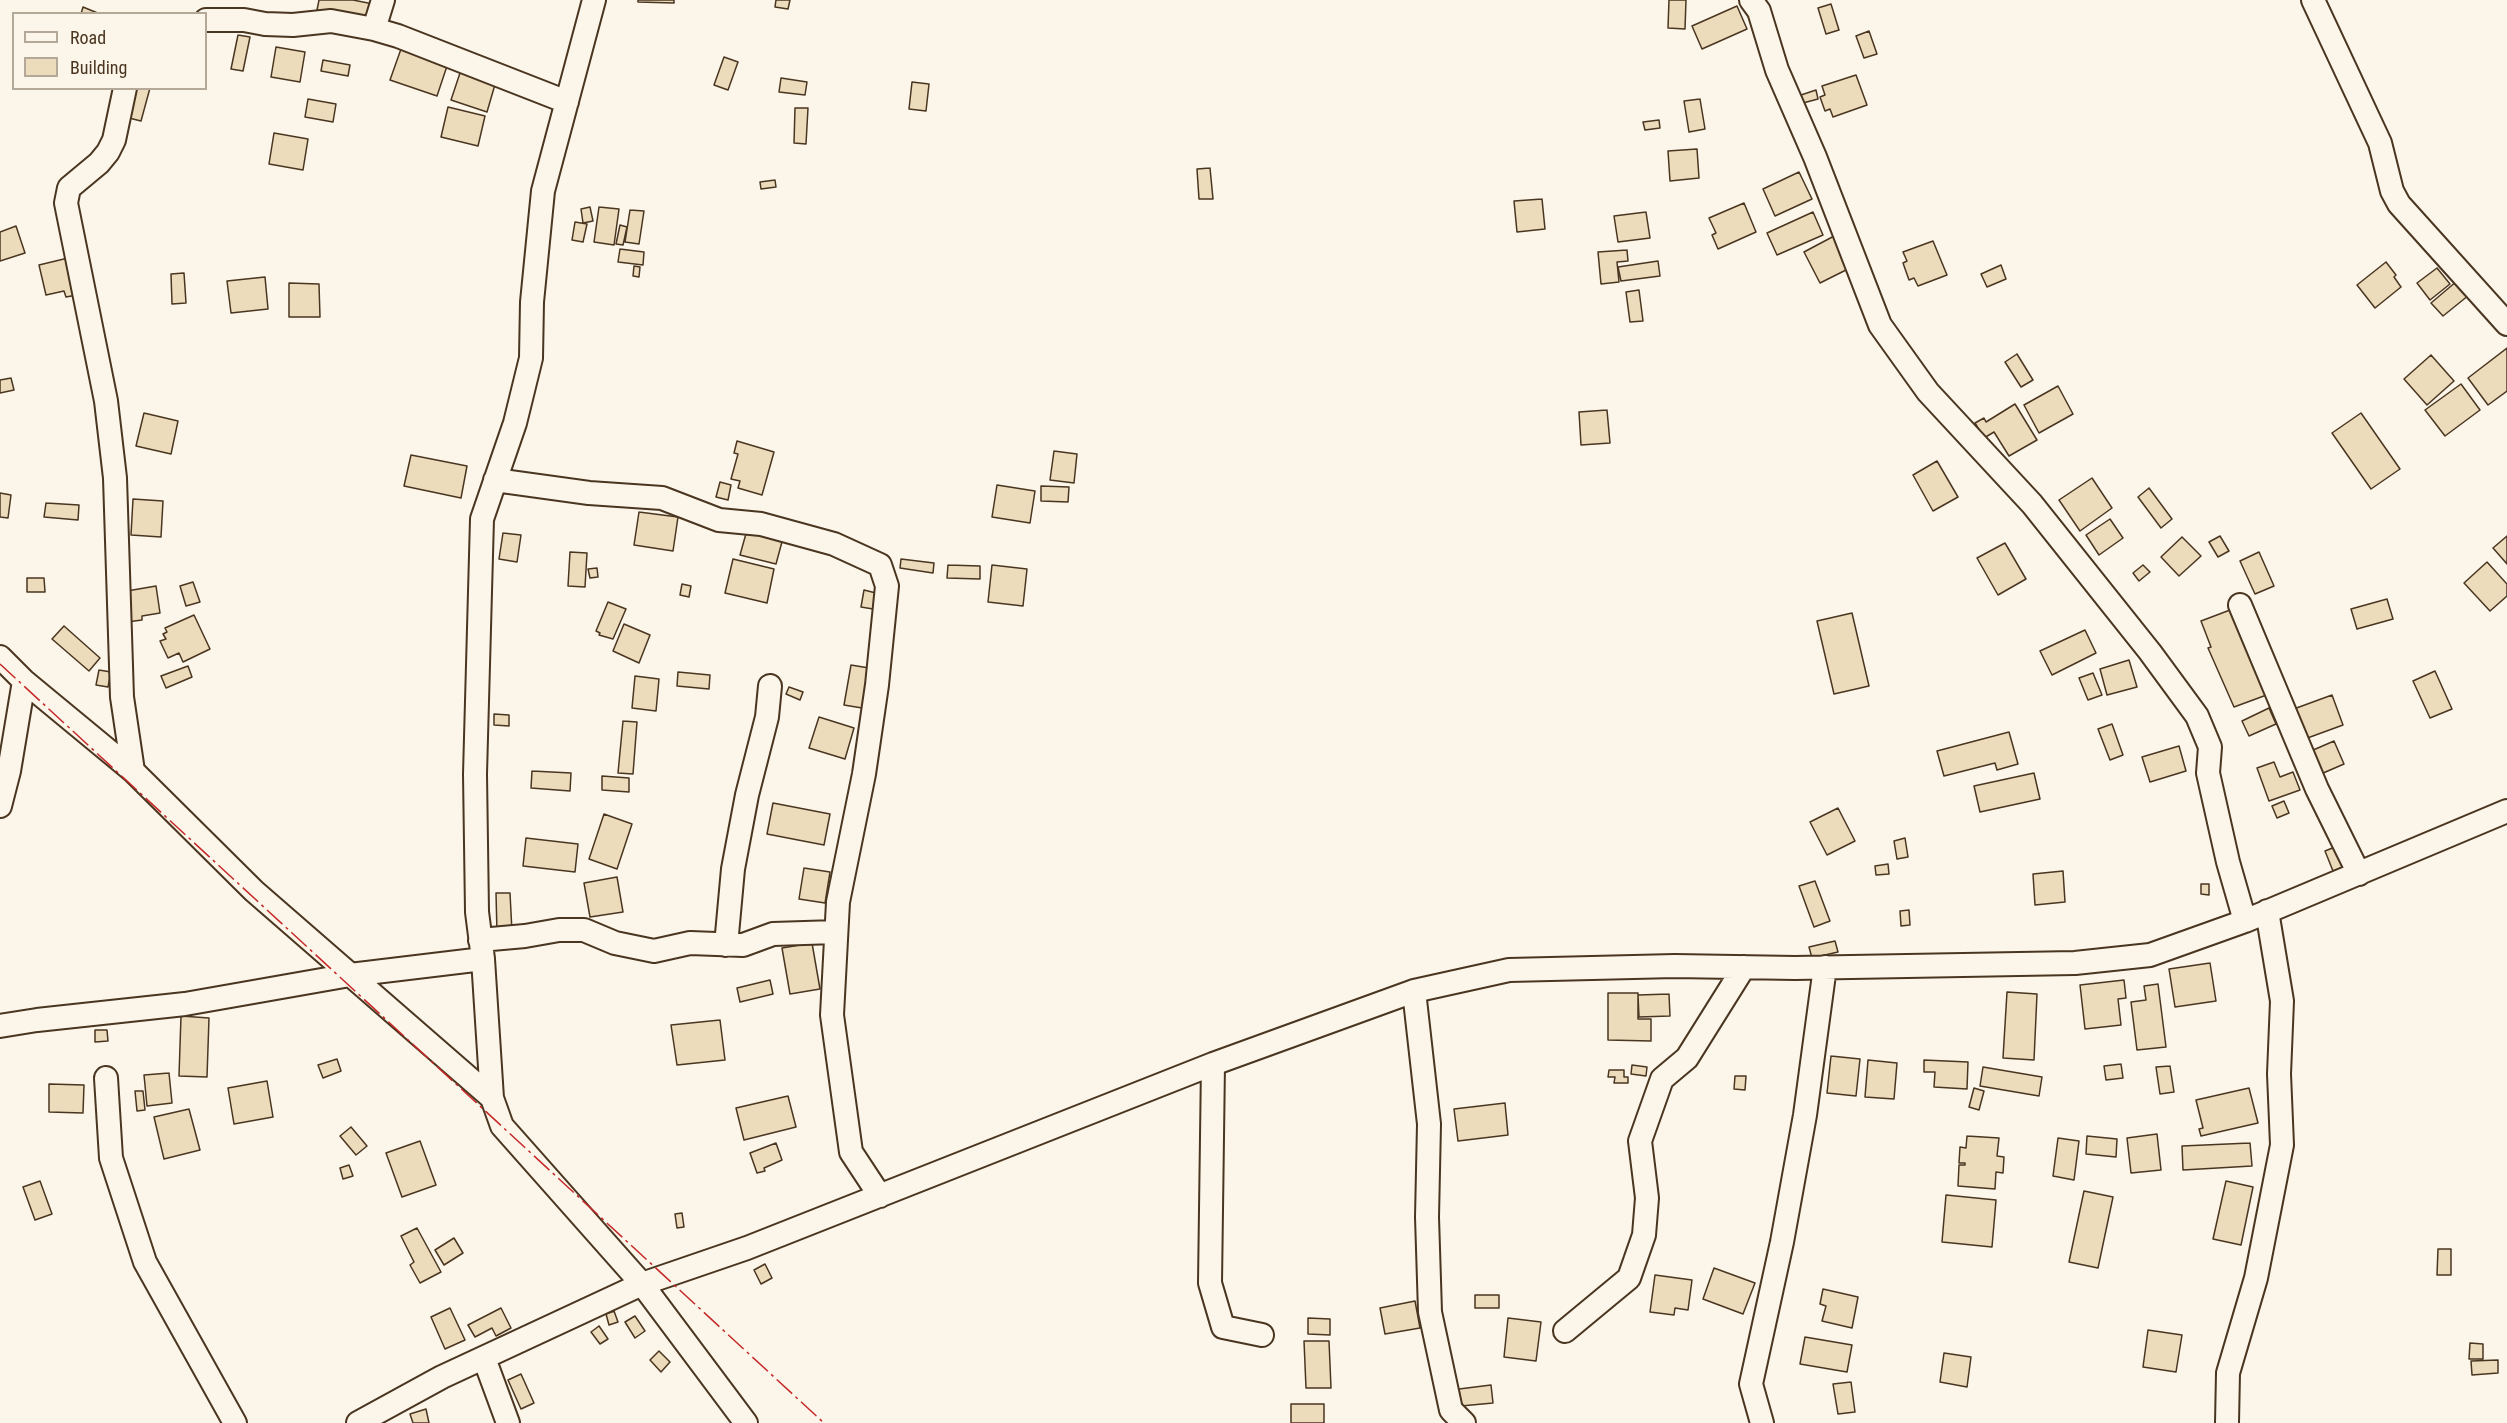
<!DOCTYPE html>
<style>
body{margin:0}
#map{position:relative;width:2507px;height:1423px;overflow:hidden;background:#fbf6e9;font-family:"Roboto Condensed",sans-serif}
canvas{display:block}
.legend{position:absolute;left:12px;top:12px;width:195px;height:78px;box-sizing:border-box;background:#fbf6e9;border:2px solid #b4a999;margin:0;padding:8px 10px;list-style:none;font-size:18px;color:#4a3520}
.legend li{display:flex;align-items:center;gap:12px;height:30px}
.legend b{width:30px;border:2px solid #b4a999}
</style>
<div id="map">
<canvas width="2507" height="1423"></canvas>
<ul class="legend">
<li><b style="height:8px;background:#fbf6e9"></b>Road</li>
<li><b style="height:16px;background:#ecdcbc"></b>Building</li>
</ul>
</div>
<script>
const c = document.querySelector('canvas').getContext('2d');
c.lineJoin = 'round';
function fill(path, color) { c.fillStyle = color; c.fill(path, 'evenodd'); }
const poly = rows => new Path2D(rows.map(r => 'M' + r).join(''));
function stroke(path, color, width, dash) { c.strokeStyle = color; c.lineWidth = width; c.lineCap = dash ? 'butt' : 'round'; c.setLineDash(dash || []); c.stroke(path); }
const building = poly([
 [319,0,353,0,373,4,370,21,317,10,319,0],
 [638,0,674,0,674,3,638,2,638,0],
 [776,0,790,0,788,9,775,7,776,0],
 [1669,0,1686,0,1685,29,1668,28,1669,0],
 [1831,4,1839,30,1826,34,1818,8,1831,4],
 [1737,6,1747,29,1702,49,1692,26,1737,6],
 [83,7,100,14,81,14,83,7],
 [1869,31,1877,54,1864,58,1856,36,1869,31],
 [238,35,250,37,243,71,231,69,238,35],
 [276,47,305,52,300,82,271,77,276,47],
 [401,49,447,66,437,96,390,80,401,49],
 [724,57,738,62,728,90,714,85,724,57],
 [323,60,350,65,348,76,321,71,323,60],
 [461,70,496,81,487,112,451,100,461,70],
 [1856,75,1867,105,1833,117,1830,109,1825,111,1820,97,1825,95,1822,86,1856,75],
 [781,78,807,82,805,95,779,92,781,78],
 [912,82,929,84,926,111,909,109,912,82],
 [132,88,150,88,141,121,125,117,132,88],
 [1816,90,1818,99,1803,103,1801,95,1816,90],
 [308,99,336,104,333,122,305,117,308,99],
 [1700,99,1705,129,1689,132,1684,101,1700,99],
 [448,107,485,116,478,146,441,137,448,107],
 [795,108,808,108,806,144,794,143,795,108],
 [1659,120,1660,128,1645,130,1643,122,1659,120],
 [274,133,308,139,303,170,269,164,274,133],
 [1697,149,1699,178,1670,181,1668,151,1697,149],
 [1210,168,1213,199,1199,199,1197,169,1210,168],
 [1799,172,1812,199,1775,216,1763,189,1799,172],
 [775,180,776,187,761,189,760,182,775,180],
 [1542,199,1545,229,1517,232,1514,201,1542,199],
 [1744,203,1756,232,1718,249,1712,235,1716,233,1709,218,1744,203],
 [590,207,593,221,583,223,581,209,590,207],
 [599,207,619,209,614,245,594,242,599,207],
 [630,210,644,211,639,244,625,242,630,210],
 [1646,212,1650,238,1618,242,1614,216,1646,212],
 [1813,212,1823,235,1777,255,1767,233,1813,212],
 [575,222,587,224,583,242,572,240,575,222],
 [620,225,627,227,623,245,616,244,620,225],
 [16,226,25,253,0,261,0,232,16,226],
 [1836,235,1852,267,1820,283,1804,252,1836,235],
 [1933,241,1947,275,1918,286,1914,278,1909,280,1903,263,1907,261,1903,252,1933,241],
 [620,249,644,252,643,265,618,262,620,249],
 [1627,250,1628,261,1617,262,1619,282,1601,284,1598,252,1627,250],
 [68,258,77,295,66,297,64,291,46,295,39,265,68,258],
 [1658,261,1660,276,1621,281,1618,267,1658,261],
 [2386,262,2396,275,2394,277,2401,287,2375,308,2357,285,2386,262],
 [2001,265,2006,279,1987,287,1981,274,2001,265],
 [634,266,640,267,639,277,633,276,634,266],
 [2437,268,2450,284,2430,300,2417,283,2437,268],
 [184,273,186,303,172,304,171,274,184,273],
 [265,277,268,309,231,313,227,281,265,277],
 [2457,281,2469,295,2443,316,2431,303,2457,281],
 [289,283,319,284,320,317,289,317,289,283],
 [1639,290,1643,321,1630,322,1626,292,1639,290],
 [2507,348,2507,391,2488,405,2468,378,2507,348],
 [2017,354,2033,380,2021,387,2005,362,2017,354],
 [2431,355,2454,381,2427,405,2404,379,2431,355],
 [11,378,14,390,0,393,0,380,11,378],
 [2461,384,2480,410,2445,436,2425,410,2461,384],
 [2058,386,2073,414,2039,433,2024,405,2058,386],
 [2015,404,2037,440,2009,456,1994,432,1984,438,1975,423,1984,418,1986,422,2015,404],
 [1607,410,1610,443,1581,445,1579,412,1607,410],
 [144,413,178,421,171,454,136,446,144,413],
 [2361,413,2400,469,2371,489,2332,433,2361,413],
 [737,441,774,452,762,495,738,488,740,481,731,479,738,454,734,453,737,441],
 [1054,451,1077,454,1074,483,1050,480,1054,451],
 [411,455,467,466,461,498,404,486,411,455],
 [1937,461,1958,497,1933,511,1913,475,1937,461],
 [2092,478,2112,508,2080,531,2059,500,2092,478],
 [720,482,731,485,728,500,716,497,720,482],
 [997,485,1035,491,1030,523,992,517,997,485],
 [1041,486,1069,487,1068,502,1041,501,1041,486],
 [2149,488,2172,519,2161,528,2138,497,2149,488],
 [0,493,11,495,8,518,0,517,0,493],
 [133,499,163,501,161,537,131,535,133,499],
 [46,503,79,505,78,520,44,517,46,503],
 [639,512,678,517,673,551,634,545,639,512],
 [2110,519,2123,538,2099,555,2086,535,2110,519],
 [747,530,783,538,776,564,740,555,747,530],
 [503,533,521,535,517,562,499,559,503,533],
 [2220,536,2229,551,2218,557,2209,542,2220,536],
 [2507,536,2507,564,2493,548,2507,536],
 [2182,537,2201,556,2179,576,2161,557,2182,537],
 [2005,543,2026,579,1998,595,1977,558,2005,543],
 [570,552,587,553,585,587,568,586,570,552],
 [2259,552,2274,586,2255,594,2240,561,2259,552],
 [733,559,774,569,767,603,725,593,733,559],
 [901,559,934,563,933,573,900,568,901,559],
 [2487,562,2507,584,2507,596,2490,611,2464,583,2487,562],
 [948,565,980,566,980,579,947,578,948,565],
 [992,565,1027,569,1023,606,988,602,992,565],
 [2143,565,2150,572,2139,581,2133,573,2143,565],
 [597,568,598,577,590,578,588,569,597,568],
 [27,578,44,578,45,592,27,592,27,578],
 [193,582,200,602,186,606,180,586,193,582],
 [682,584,691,586,689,597,680,595,682,584],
 [156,586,160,613,142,616,142,620,127,622,125,613,131,612,127,591,156,586],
 [864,590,876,593,873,609,861,607,864,590],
 [2387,599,2393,619,2357,629,2351,609,2387,599],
 [608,602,626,609,613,639,599,635,600,633,596,631,608,602],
 [2238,607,2272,693,2234,707,2208,648,2211,647,2201,621,2238,607],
 [1852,613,1869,686,1834,694,1817,621,1852,613],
 [194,615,210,649,183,662,179,653,168,658,160,641,166,639,163,634,167,632,165,628,194,615],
 [624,624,650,635,639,663,613,651,624,624],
 [64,626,100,658,89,671,52,639,64,626],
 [2085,630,2096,653,2052,675,2040,651,2085,630],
 [2129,660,2137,687,2107,695,2100,669,2129,660],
 [851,665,869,668,862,708,844,705,851,665],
 [188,666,192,677,166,688,161,676,188,666],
 [99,670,111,672,108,687,96,685,99,670],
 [2435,671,2452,709,2430,718,2413,681,2435,671],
 [678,672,710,675,709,689,677,686,678,672],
 [2093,673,2102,695,2088,700,2079,678,2093,673],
 [635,676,659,679,656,711,632,708,635,676],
 [789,687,803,692,800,700,786,694,789,687],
 [2332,695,2343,725,2302,740,2291,710,2332,695],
 [2269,708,2276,724,2249,736,2242,721,2269,708],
 [494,714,509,715,509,726,494,725,494,714],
 [819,717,854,728,845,759,809,748,819,717],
 [623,721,637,722,633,774,618,773,623,721],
 [2112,724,2123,755,2110,760,2098,729,2112,724],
 [2009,732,2018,764,1997,770,1995,763,1944,776,1937,751,2009,732],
 [2334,741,2344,764,2314,777,2304,754,2334,741],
 [2179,746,2186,771,2150,782,2142,757,2179,746],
 [2274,762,2280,777,2293,772,2300,790,2269,801,2257,768,2274,762],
 [532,771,571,773,570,791,531,788,532,771],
 [2034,773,2040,799,1980,812,1974,786,2034,773],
 [602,776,629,778,629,792,602,790,602,776],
 [2284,801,2289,813,2277,818,2272,806,2284,801],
 [773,803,830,814,824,845,767,834,773,803],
 [1838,808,1855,841,1827,855,1810,822,1838,808],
 [604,814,632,824,617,869,589,859,604,814],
 [526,838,578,844,575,872,523,866,526,838],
 [1905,838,1908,857,1897,859,1894,841,1905,838],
 [2340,845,2347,866,2333,871,2325,851,2340,845],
 [1888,864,1889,874,1876,875,1875,866,1888,864],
 [804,868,830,872,825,903,799,899,804,868],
 [2063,871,2065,902,2035,905,2033,874,2063,871],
 [617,877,623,912,590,917,584,883,617,877],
 [1815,881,1830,921,1814,927,1799,886,1815,881],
 [2201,884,2209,884,2209,895,2201,894,2201,884],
 [496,893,510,893,512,932,497,933,496,893],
 [1909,910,1910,925,1901,926,1900,911,1909,910],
 [1835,941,1838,952,1812,958,1809,947,1835,941],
 [812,943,820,989,790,994,782,948,812,943],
 [2210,963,2216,1001,2175,1007,2169,969,2210,963],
 [770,980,773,994,740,1002,737,988,770,980],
 [2124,980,2126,998,2118,999,2121,1025,2085,1029,2080,985,2124,980],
 [2158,984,2166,1047,2137,1050,2131,1002,2146,1000,2144,986,2158,984],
 [2007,992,2037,994,2034,1060,2003,1058,2007,992],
 [1608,993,1638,993,1638,1019,1651,1019,1651,1041,1608,1040,1608,993],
 [1669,994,1670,1016,1639,1017,1638,995,1669,994],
 [181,1016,209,1018,207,1077,179,1076,181,1016],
 [720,1020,725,1060,677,1065,671,1025,720,1020],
 [95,1030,107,1030,108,1041,95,1042,95,1030],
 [1831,1056,1860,1059,1856,1096,1827,1093,1831,1056],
 [337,1059,341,1071,323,1078,318,1065,337,1059],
 [1868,1060,1897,1063,1894,1099,1865,1097,1868,1060],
 [1924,1060,1968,1062,1967,1089,1934,1087,1935,1072,1924,1072,1924,1060],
 [2121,1064,2123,1078,2106,1080,2104,1066,2121,1064],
 [1632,1065,1647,1067,1646,1076,1631,1074,1632,1065],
 [2170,1066,2174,1092,2160,1094,2156,1067,2170,1066],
 [1983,1067,2042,1077,2039,1096,1980,1086,1983,1067],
 [1609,1070,1624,1070,1624,1077,1628,1077,1628,1083,1614,1083,1615,1077,1608,1077,1609,1070],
 [169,1073,172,1103,147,1106,144,1075,169,1073],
 [1735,1076,1746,1076,1745,1090,1734,1089,1735,1076],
 [267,1081,273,1117,234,1124,228,1088,267,1081],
 [49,1084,84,1085,83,1113,49,1112,49,1084],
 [1974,1088,1984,1091,1979,1110,1969,1107,1974,1088],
 [2249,1088,2258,1123,2201,1136,2199,1129,2203,1128,2196,1100,2249,1088],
 [135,1091,143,1091,145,1110,137,1111,135,1091],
 [788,1096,796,1127,744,1140,736,1108,788,1096],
 [1505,1103,1508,1135,1458,1141,1454,1109,1505,1103],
 [189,1109,200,1150,164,1159,154,1117,189,1109],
 [351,1127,367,1146,356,1155,340,1136,351,1127],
 [2157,1134,2161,1170,2131,1173,2127,1138,2157,1134],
 [1967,1136,1999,1138,1997,1156,2004,1157,2003,1173,1996,1172,1995,1189,1958,1186,1959,1165,1965,1165,1965,1163,1959,1163,1960,1147,1966,1148,1967,1136],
 [2087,1136,2117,1139,2116,1157,2086,1154,2087,1136],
 [2058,1138,2079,1141,2074,1180,2053,1176,2058,1138],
 [420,1141,436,1185,402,1197,386,1153,420,1141],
 [776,1143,782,1160,764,1168,765,1171,757,1173,750,1153,776,1143],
 [2250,1143,2252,1166,2183,1170,2182,1146,2250,1143],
 [349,1165,353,1176,343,1179,340,1168,349,1165],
 [40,1181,52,1214,35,1220,23,1187,40,1181],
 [2226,1181,2253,1187,2241,1245,2213,1239,2226,1181],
 [2084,1191,2113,1197,2098,1268,2069,1262,2084,1191],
 [1946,1195,1996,1200,1992,1247,1942,1242,1946,1195],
 [682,1213,684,1227,677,1228,675,1214,682,1213],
 [417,1228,441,1272,420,1283,410,1265,414,1262,401,1236,417,1228],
 [454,1238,463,1253,444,1265,435,1250,454,1238],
 [2438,1249,2451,1249,2451,1275,2437,1275,2438,1249],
 [765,1264,772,1278,761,1284,754,1270,765,1264],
 [1714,1268,1755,1283,1743,1314,1703,1299,1714,1268],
 [1655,1275,1692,1280,1688,1310,1675,1308,1674,1315,1650,1312,1655,1275],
 [1823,1289,1858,1297,1852,1328,1822,1321,1826,1306,1820,1304,1823,1289],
 [1475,1295,1499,1295,1499,1308,1475,1308,1475,1295],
 [1415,1301,1420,1328,1385,1334,1380,1308,1415,1301],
 [450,1308,465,1340,445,1349,431,1317,450,1308],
 [501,1308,511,1328,496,1336,492,1328,475,1337,468,1325,501,1308],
 [614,1311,618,1322,609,1325,606,1314,614,1311],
 [635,1316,645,1331,635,1338,625,1322,635,1316],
 [1308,1318,1330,1319,1330,1335,1308,1334,1308,1318],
 [1508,1318,1541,1322,1536,1361,1504,1357,1508,1318],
 [599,1326,608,1339,600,1344,591,1332,599,1326],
 [2148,1330,2182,1335,2176,1372,2143,1367,2148,1330],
 [1805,1337,1852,1345,1847,1372,1800,1364,1805,1337],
 [1304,1341,1329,1341,1331,1388,1306,1388,1304,1341],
 [2470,1343,2483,1344,2483,1359,2469,1359,2470,1343],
 [659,1351,670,1362,661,1372,650,1360,659,1351],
 [1944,1353,1971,1357,1967,1387,1940,1382,1944,1353],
 [2498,1360,2498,1373,2472,1375,2471,1361,2498,1360],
 [521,1374,534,1403,521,1409,508,1380,521,1374],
 [1851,1382,1855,1412,1838,1414,1833,1384,1851,1382],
 [1491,1385,1493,1403,1461,1406,1459,1389,1491,1385],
 [1291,1404,1324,1404,1324,1423,1291,1423,1291,1404],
 [426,1409,429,1423,413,1423,410,1414,426,1409]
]);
const minor = poly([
 [383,0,374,29,398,36,567,102],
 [594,0,543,191,532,302,531,358,515,423,482,519,475,774,477,912,483,959,492,1098,502,1126,642,1284,746,1423],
 [1751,0,1759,11,1777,70,1815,157,1880,325,1928,392,2032,504,2150,652,2197,716,2210,747,2208,773,2228,862,2245,921],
 [2313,0,2380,143,2392,191,2399,204,2507,324],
 [206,20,244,20,265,24,293,25,331,21,374,29],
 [125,88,114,140,108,152,99,163,69,188,66,203,106,401,115,478,122,697,133,771],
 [495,480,589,493,662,498,719,520,761,524,834,544,880,565,887,586,877,685,864,774,838,902,832,1015,851,1152,880,1196],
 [2240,605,2317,789,2359,874],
 [0,657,24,681,133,771,254,891,492,1098],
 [0,806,9,771,24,681],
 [480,940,525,936,559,930,584,930,615,943,654,951,690,943,743,945,773,934,836,932],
 [726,945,733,869,747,795,767,717,770,686],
 [1414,991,1429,1124,1427,1217,1430,1312,1451,1410,1464,1423],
 [0,1026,37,1020,185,1004,350,975,483,959],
 [1213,1064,1210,1283,1223,1327,1262,1335],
 [106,1078,111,1158,145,1262,235,1423],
 [1565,1331,1629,1278,1644,1235,1647,1198,1640,1141,1662,1079,1687,1058,1744,967],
 [484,1358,508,1423],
 [358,1423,442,1377,642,1284,747,1248,1213,1064,1414,991,1509,970,1675,966,1795,968,2075,963,2150,955,2245,921,2507,811],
 [1762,1423,1751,1384,1782,1242,1805,1115,1825,967],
 [2227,1423,2228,1373,2256,1278,2282,1145,2279,1074,2282,1001,2267,911]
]);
const power = poly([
 [0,664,824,1423]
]);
fill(building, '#ecdcbc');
stroke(building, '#4a3520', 1.5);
stroke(minor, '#4a3520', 26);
stroke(minor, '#fbf6e9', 22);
stroke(power, '#c62828', 1.5, [21, 4.5, 3, 4.5]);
</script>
